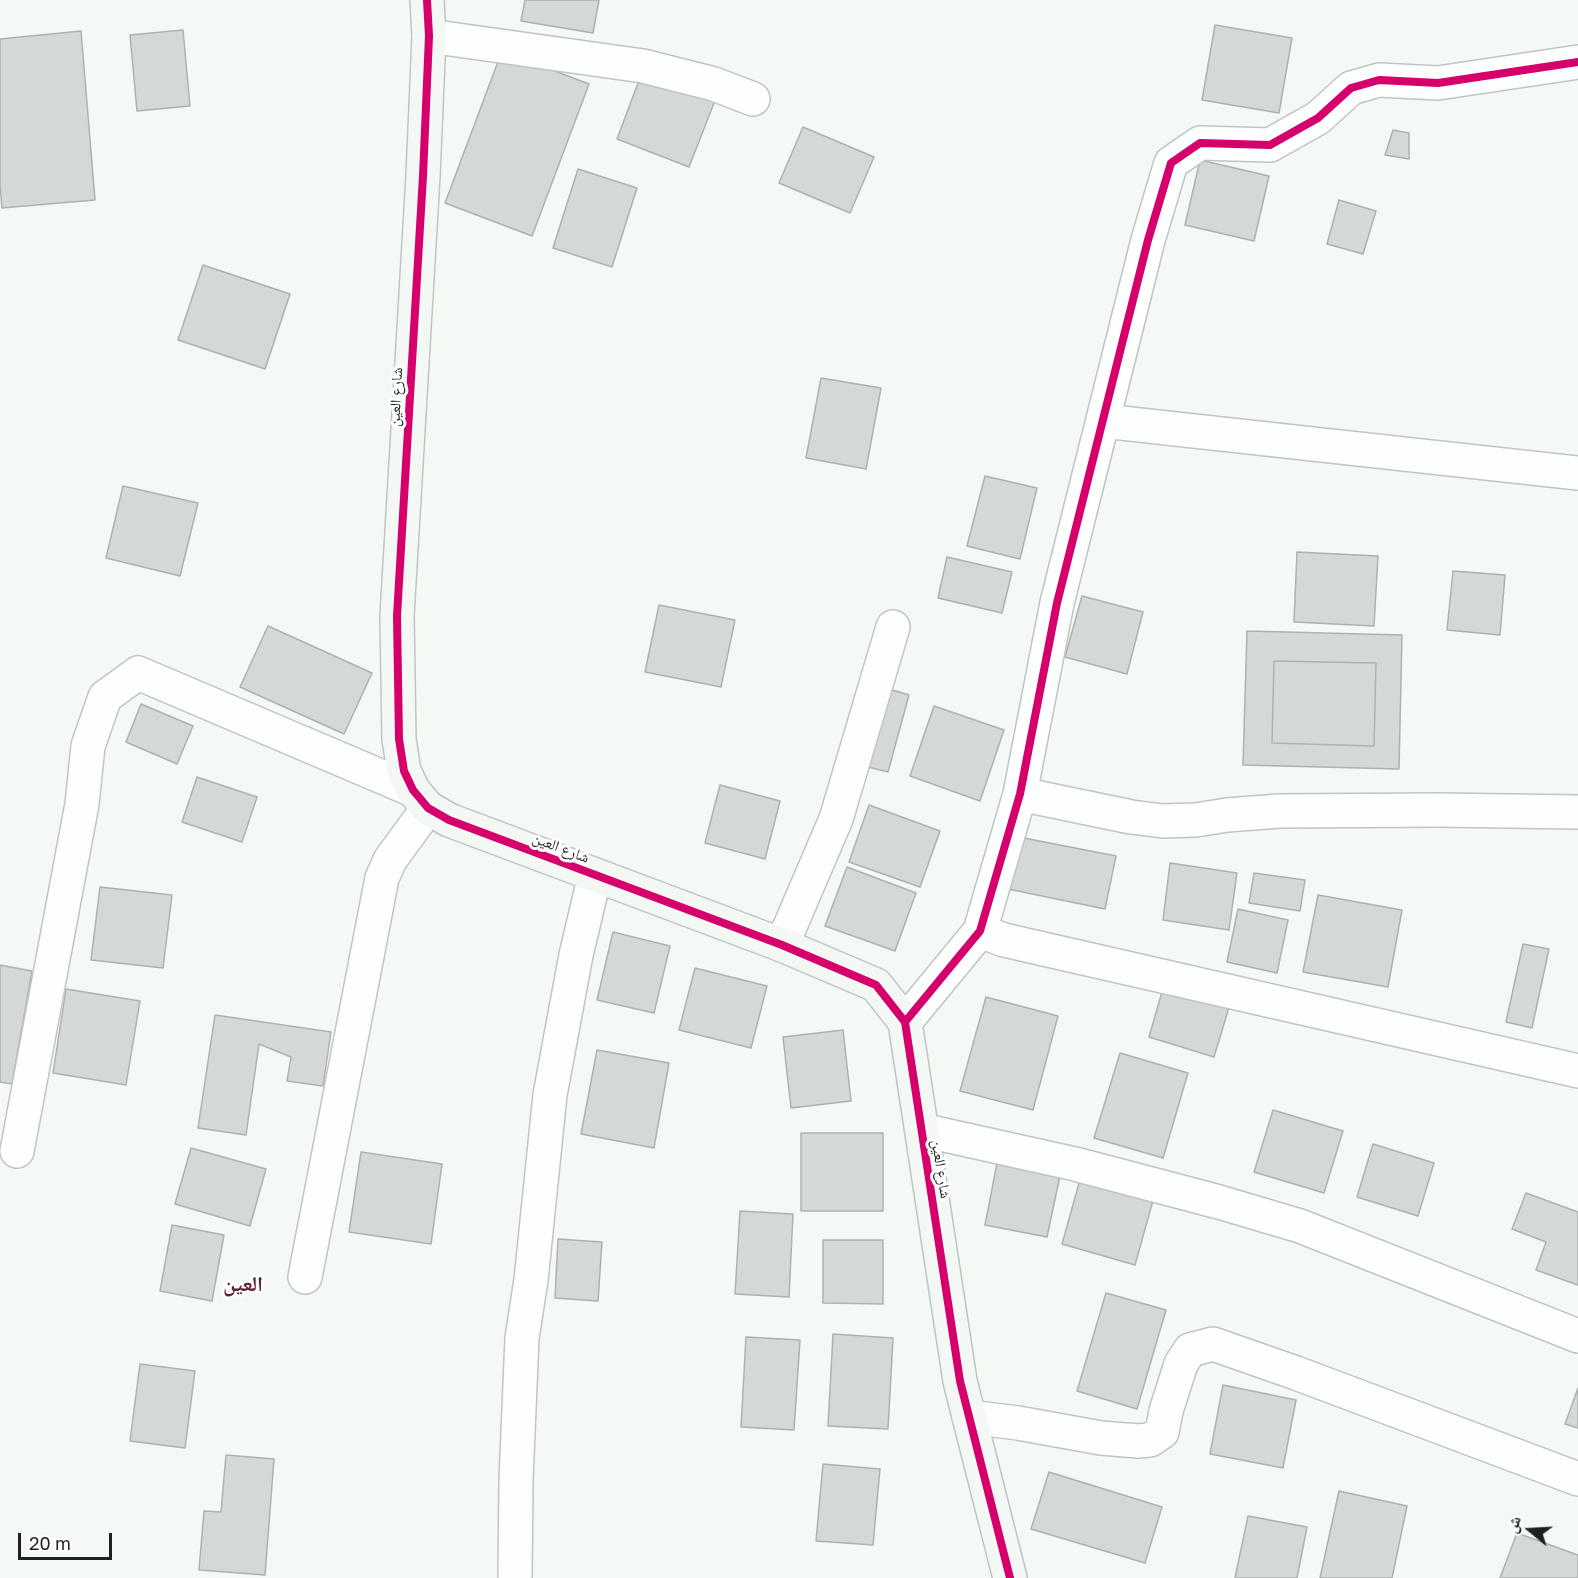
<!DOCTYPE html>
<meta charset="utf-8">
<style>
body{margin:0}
#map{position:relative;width:1578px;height:1578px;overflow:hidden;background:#f4f9f5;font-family:"Golos Text","Noto Naskh Arabic",sans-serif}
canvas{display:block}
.north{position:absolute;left:1500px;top:1500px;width:60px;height:60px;-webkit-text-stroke:4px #fff;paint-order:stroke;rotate:288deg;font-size:16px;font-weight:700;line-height:24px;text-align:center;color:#1e211f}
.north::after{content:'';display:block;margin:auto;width:21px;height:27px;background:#1e211f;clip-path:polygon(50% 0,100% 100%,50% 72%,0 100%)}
.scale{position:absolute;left:18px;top:1533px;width:94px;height:27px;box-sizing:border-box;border:3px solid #1e211f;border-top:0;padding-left:8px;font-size:18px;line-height:21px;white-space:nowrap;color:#1e211f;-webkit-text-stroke:4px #fff;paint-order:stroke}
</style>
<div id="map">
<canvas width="1578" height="1578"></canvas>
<div class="north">ش</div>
<div class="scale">20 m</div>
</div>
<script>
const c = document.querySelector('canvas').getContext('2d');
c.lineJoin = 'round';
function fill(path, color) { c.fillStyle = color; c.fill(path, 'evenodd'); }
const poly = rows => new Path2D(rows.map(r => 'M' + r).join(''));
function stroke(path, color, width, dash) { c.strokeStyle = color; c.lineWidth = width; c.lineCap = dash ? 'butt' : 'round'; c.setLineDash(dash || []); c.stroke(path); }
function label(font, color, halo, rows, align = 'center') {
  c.font = font + ' "Golos Text","Noto Naskh Arabic",sans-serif'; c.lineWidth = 6; c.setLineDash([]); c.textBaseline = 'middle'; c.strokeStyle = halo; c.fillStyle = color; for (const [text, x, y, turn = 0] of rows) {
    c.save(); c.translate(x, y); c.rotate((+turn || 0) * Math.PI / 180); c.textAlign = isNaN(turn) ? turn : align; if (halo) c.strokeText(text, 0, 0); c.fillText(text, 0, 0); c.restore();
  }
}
const building = poly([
 [525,0,599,0,593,33,521,21,525,0],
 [1215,25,1292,38,1279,113,1202,100,1215,25],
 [183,30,190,106,137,111,130,35,183,30],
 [81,31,95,200,2,208,0,185,0,39,81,31],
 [502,51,589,84,532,236,445,203,502,51],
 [643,70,716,98,689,167,617,139,643,70],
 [803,127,874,157,850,213,779,183,803,127],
 [1393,130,1409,133,1409,159,1385,155,1393,130],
 [1200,160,1269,176,1254,241,1185,225,1200,160],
 [578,169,637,188,612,267,553,248,578,169],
 [1339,200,1376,211,1363,254,1327,244,1339,200],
 [203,265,290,294,265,369,178,340,203,265],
 [821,378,881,388,866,469,806,458,821,378],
 [985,476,1037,488,1020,559,967,546,985,476],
 [123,486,198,503,180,576,106,558,123,486],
 [1297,552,1378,556,1374,626,1294,622,1297,552],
 [947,557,1012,572,1002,613,938,598,947,557],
 [1453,571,1505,575,1500,635,1447,630,1453,571],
 [1082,596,1143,612,1127,674,1065,657,1082,596],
 [659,605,735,620,721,687,645,672,659,605],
 [268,626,372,673,344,734,240,687,268,626],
 [1247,631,1402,635,1399,769,1243,765,1247,631],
 [1274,661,1376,663,1374,746,1272,743,1274,661],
 [1274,661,1376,663,1374,746,1272,743,1274,661],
 [886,688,909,695,888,772,864,766,886,688],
 [141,704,193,726,177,764,126,742,141,704],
 [934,706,1004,730,980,801,910,776,934,706],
 [197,777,257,797,242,842,182,822,197,777],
 [720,785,780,801,765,859,705,843,720,785],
 [869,805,940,831,920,887,849,862,869,805],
 [1019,837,1116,856,1105,909,1008,889,1019,837],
 [1170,863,1237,873,1229,930,1163,920,1170,863],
 [847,867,916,893,895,951,825,926,847,867],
 [1254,873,1305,880,1300,911,1249,903,1254,873],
 [100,887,172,895,163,968,91,960,100,887],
 [1318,895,1402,910,1388,987,1303,972,1318,895],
 [1238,909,1288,920,1277,973,1227,962,1238,909],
 [613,932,670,946,654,1013,597,1000,613,932],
 [1523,944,1549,949,1532,1028,1506,1022,1523,944],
 [0,965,32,971,12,1084,0,1082,0,965],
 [695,968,767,986,751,1048,679,1030,695,968],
 [1164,985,1230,1004,1214,1057,1149,1037,1164,985],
 [66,989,140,1001,126,1085,53,1073,66,989],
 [986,997,1058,1016,1033,1110,960,1091,986,997],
 [215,1015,331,1032,323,1086,287,1081,291,1057,259,1044,246,1135,198,1128,215,1015],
 [843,1030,851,1101,791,1108,783,1037,843,1030],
 [597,1050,669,1063,654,1148,581,1134,597,1050],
 [1120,1053,1188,1073,1163,1158,1094,1138,1120,1053],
 [1273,1110,1343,1131,1324,1193,1254,1172,1273,1110],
 [801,1133,883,1133,883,1211,801,1211,801,1133],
 [1373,1144,1434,1163,1418,1216,1357,1197,1373,1144],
 [191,1148,266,1169,250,1226,175,1204,191,1148],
 [361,1152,442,1164,431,1244,349,1232,361,1152],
 [998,1158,1061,1171,1047,1237,985,1225,998,1158],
 [1081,1176,1154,1197,1135,1265,1062,1244,1081,1176],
 [1526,1193,1578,1212,1578,1285,1536,1270,1546,1242,1512,1229,1526,1193],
 [740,1211,793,1214,789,1297,735,1294,740,1211],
 [172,1225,224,1235,212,1301,160,1291,172,1225],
 [558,1239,602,1242,598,1301,555,1298,558,1239],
 [823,1240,883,1240,883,1304,823,1303,823,1240],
 [1106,1293,1166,1310,1137,1409,1077,1391,1106,1293],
 [833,1334,893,1338,888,1429,828,1426,833,1334],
 [746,1337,800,1340,794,1430,741,1427,746,1337],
 [140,1364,195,1371,185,1448,130,1441,140,1364],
 [1223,1385,1296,1400,1283,1468,1210,1454,1223,1385],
 [1578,1388,1578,1428,1565,1424,1578,1388],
 [226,1455,274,1459,265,1575,199,1570,204,1511,221,1512,226,1455],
 [823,1464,880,1469,873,1545,816,1541,823,1464],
 [1049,1472,1162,1507,1145,1563,1031,1529,1049,1472],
 [1339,1491,1407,1506,1392,1578,1320,1578,1339,1491],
 [1248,1516,1307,1527,1297,1578,1235,1578,1248,1516],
 [1517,1533,1578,1555,1578,1578,1500,1578,1517,1533]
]);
const street = poly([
 [429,36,643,66,714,84,753,99],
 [1103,421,1578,473],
 [1020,794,1131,817,1163,821,1196,820,1227,815,1280,811,1439,810,1578,812],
 [980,931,1004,940,1578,1071],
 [782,945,836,819,893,627],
 [905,1022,980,931,1020,794,1057,603,1148,240,1171,163,1200,143,1270,145,1318,118,1351,88,1379,80,1438,83,1578,62],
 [922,1130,1075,1164,1219,1202,1300,1226,1578,1336],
 [17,1151,82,804,88,746,105,697,138,673,413,790],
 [305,1277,382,878,390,860,428,808],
 [969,1417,1018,1423,1101,1438,1138,1441,1150,1440,1162,1432,1166,1411,1181,1364,1190,1350,1213,1344,1296,1373,1578,1479],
 [515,1578,516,1480,522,1338,531,1280,550,1095,576,955,595,875]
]);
const secondary = poly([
 [427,0,429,36,423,176,397,616,399,739,404,771,413,790,428,808,449,820,782,945,876,985,905,1022,960,1381,1010,1578]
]);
const cycleway = poly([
 [427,0,429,36,423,176,397,616,399,739,404,771,413,790,428,808,449,820,782,945,876,985,905,1022,960,1381,1010,1578],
 [905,1022,980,931,1020,794,1057,603,1148,240,1171,163,1200,143,1270,145,1318,118,1351,88,1379,80,1438,83,1578,62]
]);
const streetNames = [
 ["شارع العين",396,397,-87],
 ["شارع العين",561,848,21],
 ["شارع العين",941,1169,81]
];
const districtNames = [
 ["العين",243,1284]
];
fill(building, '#d5d9d6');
stroke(building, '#aeb2af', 1.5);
stroke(street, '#c0c5c1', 36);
stroke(secondary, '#c0c5c1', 36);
stroke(street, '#fdfefe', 33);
stroke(secondary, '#f3f8f5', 33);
stroke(cycleway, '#d6006c', 8);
label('15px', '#1e211f', '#fff', streetNames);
label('bold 21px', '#631f35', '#fff', districtNames);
</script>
